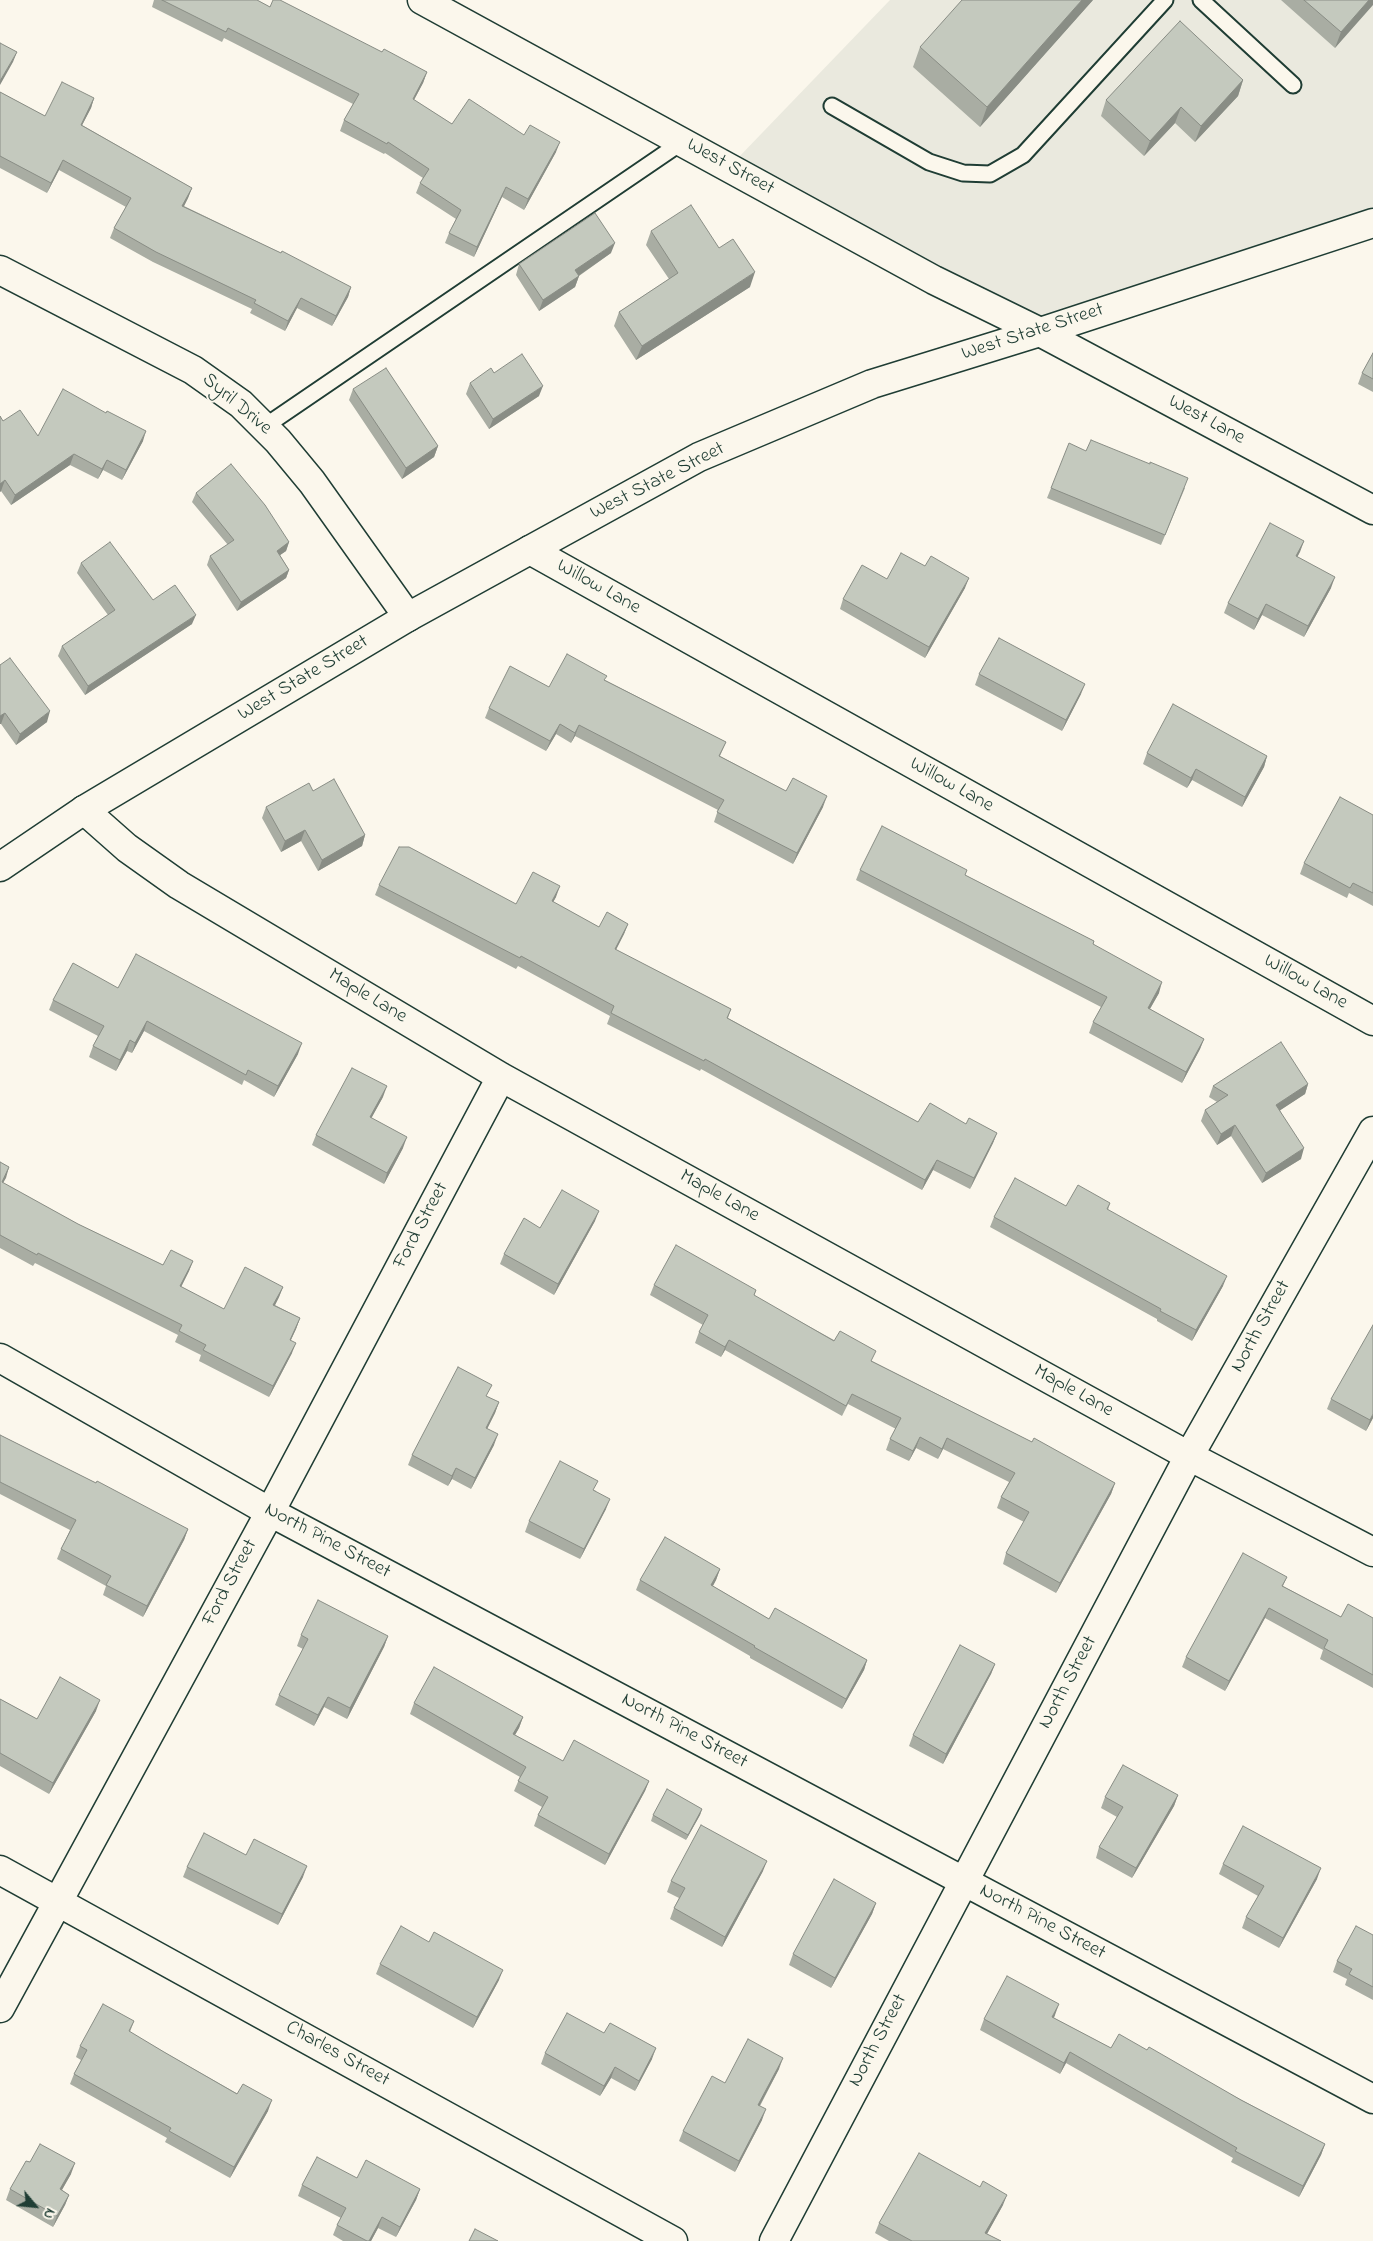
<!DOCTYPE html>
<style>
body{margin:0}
#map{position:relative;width:1373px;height:2241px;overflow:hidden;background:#fbf7ec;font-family:"Indie Flower",sans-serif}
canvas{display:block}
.north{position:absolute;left:10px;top:2181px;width:50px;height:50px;-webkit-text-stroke:4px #fbf7ec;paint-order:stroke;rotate:118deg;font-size:14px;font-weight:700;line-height:20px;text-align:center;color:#1f3d34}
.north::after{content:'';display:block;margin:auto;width:18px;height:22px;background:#1f3d34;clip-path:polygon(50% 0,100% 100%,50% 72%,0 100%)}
</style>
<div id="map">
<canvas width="1373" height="2241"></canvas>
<div class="north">N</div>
</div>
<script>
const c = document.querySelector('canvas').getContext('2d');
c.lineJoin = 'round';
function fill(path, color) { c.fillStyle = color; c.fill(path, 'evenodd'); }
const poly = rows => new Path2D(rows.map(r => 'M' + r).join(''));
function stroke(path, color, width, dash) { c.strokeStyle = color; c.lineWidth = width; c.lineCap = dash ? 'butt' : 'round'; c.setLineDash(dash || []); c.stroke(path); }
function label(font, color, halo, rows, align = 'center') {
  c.font = font + ' "Indie Flower",sans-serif'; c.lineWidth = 4; c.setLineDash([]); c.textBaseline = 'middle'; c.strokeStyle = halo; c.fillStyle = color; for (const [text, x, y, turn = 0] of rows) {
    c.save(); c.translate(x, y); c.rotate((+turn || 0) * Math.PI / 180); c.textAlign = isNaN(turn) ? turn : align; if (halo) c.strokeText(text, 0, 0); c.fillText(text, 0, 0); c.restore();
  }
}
const built = poly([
 [890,0,1373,0,1373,211,1038,319,737,159]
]);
const lane = poly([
 [1201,0,1293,85],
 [832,106,929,162,963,173,990,174,1023,155,1165,0],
 [264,427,682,142]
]);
const street = poly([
 [422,0,934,280,1040,332,1373,510],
 [0,270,193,370,241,404,278,441,312,482,408,617],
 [530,550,1373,1021],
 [84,810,127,848,179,885,501,1077,1189,1456,1373,1552],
 [0,1358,270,1512,1373,2099],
 [0,1870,673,2241],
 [0,2008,270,1512,501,1077],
 [774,2241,1189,1456,1373,1131]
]);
const primary = poly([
 [0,867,84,810,408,617,699,457,872,384,1040,332,1373,223]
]);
const wall = poly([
 [154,0,257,0,270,7,382,52,427,72,423,83,414,100,452,124,524,135,556,152,524,210,502,197,474,257,445,243,449,233,456,219,416,193,420,183,423,178,385,153,384,154,340,131,344,120,353,104,224,38,222,42,152,7],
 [1093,0,980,127,913,67,920,47],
 [1281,0,1373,0,1335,48],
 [1243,80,1238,96,1195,142,1175,123,1144,156,1101,116,1106,100],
 [0,92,45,116,94,98,91,108,82,125,192,188,188,198,184,206,351,287,348,297,332,326,297,308,285,331,250,313,252,309,153,262,110,238,114,228,126,207,59,170,47,193,0,168],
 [651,231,750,287,636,360,614,326,619,312,669,279,646,245],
 [611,253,579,276,575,287,539,311,516,275,519,264],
 [1373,353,1373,392,1358,384,1362,373],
 [494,373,539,396,489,429,466,394,470,383],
 [353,389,438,446,434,457,402,479,349,400],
 [106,413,143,441,122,480,103,470,98,479,70,465,11,505,1,491,0,492,0,416,3,421,38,436],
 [1086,451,1149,464,1185,488,1161,545,1047,498,1051,488],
 [196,493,289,542,286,551,280,555,289,570,286,578,237,611,207,565,210,556,228,545,192,502],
 [1304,541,1297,557,1331,588,1304,637,1262,615,1254,630,1224,613,1228,603],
 [81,563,192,624,85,695,58,656,62,646,108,615,77,573],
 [887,579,965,588,925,658,840,609,843,599],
 [0,665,47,722,16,745,1,724],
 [979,674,1081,694,1062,731,975,685],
 [605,680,726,742,720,756,786,791,823,807,793,864,714,822,718,810,575,736,571,743,556,734,546,751,485,718,489,708,549,687],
 [1147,753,1267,756,1264,767,1242,807,1192,780,1187,788,1143,764],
 [313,791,365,835,362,846,318,871,301,841,281,852,262,818,266,807],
 [1373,815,1373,906,1349,893,1347,898,1300,874,1304,863],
 [860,870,965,875,1094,941,1093,945,1159,993,1150,1009,1204,1039,1200,1049,1182,1083,1089,1033,1093,1022,1101,1007,856,880],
 [379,885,516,904,556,897,553,902,599,927,628,924,624,934,616,950,731,1009,728,1018,918,1122,966,1124,997,1133,993,1143,970,1189,933,1170,922,1190,701,1069,700,1071,607,1024,610,1016,518,966,516,969,375,895],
 [118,988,298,1054,274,1097,244,1080,242,1085,144,1031,132,1053,127,1051,116,1071,89,1057,93,1046,98,1036,49,1010,53,1000],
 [1308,1084,1305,1094,1280,1110,1301,1159,1262,1183,1231,1136,1217,1145,1201,1121,1205,1110,1217,1102,1209,1097,1213,1086],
 [383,1097,371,1118,403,1148,384,1184,312,1145,316,1135],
 [0,1162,9,1167,3,1183,78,1224,163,1265,193,1261,189,1271,181,1287,224,1309,283,1287,279,1297,275,1305,300,1318,296,1329,291,1340,292,1353,269,1397,199,1361,201,1355,175,1342,178,1335,35,1263,33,1266,0,1248],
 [1110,1203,1108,1210,1223,1286,1192,1341,1157,1321,1157,1319,990,1227,994,1217,1066,1206],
 [595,1221,554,1295,500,1264,504,1254,540,1228],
 [654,1285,756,1290,754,1296,872,1361,1032,1442,1115,1483,1111,1494,1056,1593,1003,1564,1006,1553,1024,1522,997,1508,1001,1497,1009,1482,943,1449,938,1459,916,1448,909,1461,886,1450,890,1439,896,1429,848,1404,842,1416,725,1350,721,1357,695,1343,699,1332,703,1325,650,1295],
 [488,1397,499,1402,495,1413,487,1429,494,1445,471,1489,452,1479,448,1486,408,1465,412,1455],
 [1331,1399,1373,1418,1366,1431,1327,1409],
 [0,1435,188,1529,184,1540,143,1617,103,1595,106,1586,57,1559,61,1549,70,1530,0,1494],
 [595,1490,606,1509,580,1559,525,1532,529,1521],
 [720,1569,716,1580,713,1586,769,1619,867,1660,864,1670,842,1709,750,1658,750,1656,636,1590,640,1580],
 [1287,1577,1283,1586,1341,1617,1373,1618,1373,1688,1320,1659,1323,1650,1265,1618,1225,1691,1182,1667,1186,1657],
 [301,1635,388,1636,384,1647,347,1719,324,1707,314,1726,275,1705,279,1695,303,1649,297,1646],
 [995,1664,991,1674,943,1764,909,1746,913,1735],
 [0,1699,37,1719,96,1711,49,1794,0,1766],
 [414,1703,523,1717,519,1728,515,1735,563,1761,649,1781,645,1791,605,1865,534,1826,538,1815,542,1807,514,1791,520,1777,410,1714],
 [1178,1795,1174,1806,1132,1878,1096,1858,1099,1847,1117,1817,1101,1808,1105,1797],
 [702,1809,700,1815,686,1840,651,1821,653,1815],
 [246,1855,303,1877,278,1925,183,1877,187,1867],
 [1223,1864,1317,1879,1279,1948,1242,1928,1246,1917,1258,1896,1219,1874],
 [763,1871,722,1947,670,1919,674,1908,679,1898,667,1892,671,1881],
 [876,1903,872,1914,831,1988,789,1965,793,1954],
 [1373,1935,1373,2000,1345,1985,1347,1979,1333,1972,1337,1961],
 [429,1942,499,1980,473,2028,376,1974,380,1964],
 [1055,2015,1054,2018,1111,2048,1147,2050,1325,2144,1321,2155,1299,2197,1231,2162,1233,2158,1066,2063,1060,2074,980,2030,984,2019],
 [134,2021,130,2032,164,2052,268,2111,230,2178,165,2142,167,2138,70,2084,74,2074,81,2060,76,2057,80,2046],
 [545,2053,652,2059,635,2091,611,2078,600,2096,541,2064],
 [779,2069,760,2106,762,2120,735,2172,679,2141,683,2131,725,2083],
 [30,2162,71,2174,62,2190,69,2195,65,2205,53,2227,6,2200,10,2189],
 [357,2178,420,2189,416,2200,396,2237,378,2228,371,2241,343,2241,333,2235,337,2225,341,2218,298,2196,302,2185],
 [1003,2205,987,2234,1001,2241,889,2241,875,2233,879,2223]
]);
const shadedWall = poly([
 [1082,0,1093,0,980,127,987,107],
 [1369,0,1373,0,1373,5,1335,48,1341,32],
 [17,52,13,62,0,85,0,81],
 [427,72,423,83,409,109,413,99],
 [1243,80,1238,96,1195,142,1201,126],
 [94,98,91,108,77,135,81,125],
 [1181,107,1175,123,1144,156,1150,141],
 [560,142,556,152,524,210,528,199],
 [63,160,59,170,47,193,51,183],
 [506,187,502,197,474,257,477,247],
 [192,188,188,198,179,216,182,206],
 [615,243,611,253,571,281,575,270],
 [755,272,750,287,636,360,642,346],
 [579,276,575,287,539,311,543,300],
 [351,287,348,297,332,326,336,316],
 [301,298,297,308,285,331,288,321],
 [543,386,539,396,489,429,493,419],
 [146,431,143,441,122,480,126,470],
 [438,446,434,457,402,479,406,468],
 [74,454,70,465,11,505,15,495],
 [107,460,103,470,98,479,102,469],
 [5,480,1,491,0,492,0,484],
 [1304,541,1300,552,1292,567,1296,556],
 [289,542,286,551,273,560,277,551],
 [289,570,286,578,237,611,241,602],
 [1335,577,1331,588,1304,637,1308,626],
 [969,578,965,588,925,658,929,647],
 [1266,604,1262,615,1254,630,1258,619],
 [196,615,192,624,85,695,88,686],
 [1085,684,1081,694,1062,731,1066,720],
 [50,711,47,722,16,745,20,734],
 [5,713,1,724,0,724,0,716],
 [560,724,556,734,546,751,550,741],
 [579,725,575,736,571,743,575,733],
 [1267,756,1264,767,1242,807,1245,797],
 [1196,769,1192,780,1187,788,1191,778],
 [827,796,823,807,793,864,797,853],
 [305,830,301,841,281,852,285,841],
 [365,835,362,846,318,871,322,860],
 [560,886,556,897,548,911,552,901],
 [628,924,624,934,611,959,615,949],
 [1162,982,1159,993,1144,1019,1148,1008],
 [147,1021,144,1031,132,1053,135,1043],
 [1204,1039,1200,1049,1182,1083,1186,1072],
 [130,1040,127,1051,116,1071,120,1060],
 [302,1043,298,1054,274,1097,278,1086],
 [1308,1084,1305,1094,1273,1115,1276,1105],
 [387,1086,383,1097,366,1128,370,1117],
 [1235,1125,1231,1136,1217,1145,1221,1134],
 [997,1133,993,1143,970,1189,974,1178],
 [407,1137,403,1148,384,1184,387,1173],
 [1304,1148,1301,1159,1262,1183,1266,1173],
 [937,1160,933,1170,922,1190,925,1180],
 [9,1167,6,1178,0,1188,2,1182],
 [599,1211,595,1221,554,1295,558,1284],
 [193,1261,189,1271,176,1297,180,1286],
 [1227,1276,1223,1286,1192,1341,1196,1330],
 [283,1287,279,1297,270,1315,273,1305],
 [300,1318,296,1329,286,1350,290,1340],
 [729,1340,725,1350,721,1357,725,1347],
 [296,1343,292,1353,269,1397,273,1386],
 [499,1402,495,1413,482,1439,486,1428],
 [1373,1414,1373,1418,1366,1431,1370,1420],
 [498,1434,494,1445,471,1489,475,1478],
 [920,1437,916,1448,909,1461,913,1451],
 [947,1438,943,1449,938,1459,942,1449],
 [456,1468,452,1479,448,1486,452,1476],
 [1115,1483,1111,1494,1056,1593,1060,1583],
 [610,1499,606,1509,580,1559,584,1549],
 [188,1529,184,1540,143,1617,147,1606],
 [720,1569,716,1580,707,1596,711,1585],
 [1269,1608,1265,1618,1225,1691,1229,1681],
 [388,1636,384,1647,347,1719,350,1708],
 [867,1660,864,1670,842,1709,846,1699],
 [995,1664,991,1674,943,1764,946,1754],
 [328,1697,324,1707,314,1726,318,1715],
 [100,1700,96,1711,49,1794,53,1783],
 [523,1717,519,1728,509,1745,513,1734],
 [649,1781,645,1791,605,1865,609,1854],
 [1178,1795,1174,1806,1132,1878,1136,1868],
 [702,1809,700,1815,686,1840,688,1835],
 [767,1861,763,1871,722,1947,725,1937],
 [307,1866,303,1877,278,1925,282,1914],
 [1321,1868,1317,1879,1279,1948,1283,1938],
 [876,1903,872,1914,831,1988,835,1978],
 [503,1970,499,1980,473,2028,477,2017],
 [1059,2004,1055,2015,1048,2028,1052,2017],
 [656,2048,652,2059,635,2091,639,2081],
 [1070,2052,1066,2063,1060,2074,1064,2063],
 [783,2058,779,2069,754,2116,758,2105],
 [615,2067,611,2078,600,2096,604,2086],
 [272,2100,268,2111,230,2178,234,2167],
 [766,2109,762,2120,735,2172,739,2161],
 [1325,2144,1321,2155,1299,2197,1303,2186],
 [75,2163,71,2174,56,2200,60,2189],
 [420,2189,416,2200,396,2237,400,2227],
 [69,2195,65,2205,53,2227,57,2216],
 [1007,2195,1003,2205,983,2241,985,2233],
 [382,2217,378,2228,371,2241,369,2241]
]);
const building = poly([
 [162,0,257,0,270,7,273,0,280,0,382,52,384,49,427,72,413,99,452,124,469,99,524,135,530,125,560,142,528,199,506,187,477,247,449,233,461,210,420,183,429,169,388,142,387,144,344,120,359,94,228,28,226,32,162,0],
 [962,0,1082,0,987,107,920,47,962,0],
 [1304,0,1369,0,1341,32,1304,0],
 [1180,21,1243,80,1201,126,1181,107,1150,141,1106,100,1180,21],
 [0,43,17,52,0,81,0,43],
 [62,82,94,98,81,125,192,188,182,206,281,253,282,251,351,287,336,316,301,298,288,321,254,303,256,300,156,252,114,228,131,198,63,160,51,183,0,156,0,92,45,116,62,82],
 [691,205,719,248,733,239,755,272,642,346,619,312,678,273,651,231,691,205],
 [595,213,615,243,575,270,579,276,543,300,519,264,595,213],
 [1373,353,1373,379,1362,373,1373,353],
 [522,354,543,386,493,419,470,383,491,368,494,373,522,354],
 [386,368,438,446,406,468,353,389,386,368],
 [63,389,106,413,107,411,146,431,126,470,107,460,102,469,74,454,15,495,5,480,0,484,0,416,3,421,20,410,38,436,63,389],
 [1091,440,1150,464,1150,462,1188,478,1165,535,1051,488,1069,443,1086,451,1091,440],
 [231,464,265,505,289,542,277,551,289,570,241,602,210,556,234,540,196,493,231,464],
 [1270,523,1304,541,1296,556,1335,577,1308,626,1266,604,1258,619,1228,603,1270,523],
 [110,542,153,600,175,585,196,615,88,686,62,646,115,610,81,563,110,542],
 [901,553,925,566,931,556,969,578,929,647,843,599,862,565,887,579,901,553],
 [999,638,1085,684,1066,720,979,674,999,638],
 [567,654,607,676,604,680,726,742,719,756,786,791,793,778,827,796,797,853,717,812,724,800,579,725,575,733,560,724,550,741,489,708,510,666,549,687,567,654],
 [10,658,50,711,20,734,5,713,0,716,0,665,10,658],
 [1173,704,1267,756,1245,797,1196,769,1191,778,1147,753,1173,704],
 [334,779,365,835,322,860,305,830,285,841,266,807,309,783,313,791,334,779],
 [1340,797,1373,815,1373,893,1353,883,1350,888,1304,863,1340,797],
 [882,826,967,870,965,875,1094,941,1093,944,1162,982,1148,1008,1204,1039,1186,1072,1093,1022,1107,997,860,870,882,826],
 [399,847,409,847,516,904,533,872,560,886,552,901,599,927,607,912,628,924,615,949,731,1009,727,1018,918,1122,930,1103,966,1124,969,1118,997,1133,974,1178,937,1160,925,1180,705,1059,704,1061,611,1013,614,1006,521,956,520,958,379,885,399,847],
 [136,954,302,1043,278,1086,248,1070,246,1075,147,1021,135,1043,130,1040,120,1060,93,1046,104,1026,53,1000,73,963,118,988,136,954],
 [1281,1042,1308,1084,1276,1105,1304,1148,1266,1173,1235,1125,1221,1134,1205,1110,1228,1095,1213,1086,1281,1042],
 [352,1068,387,1086,370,1117,407,1137,387,1173,316,1135,352,1068],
 [0,1162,9,1167,2,1182,78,1224,163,1265,171,1250,193,1261,180,1286,224,1309,245,1267,283,1287,273,1305,300,1318,290,1340,296,1343,273,1386,203,1350,206,1345,179,1331,182,1325,38,1253,37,1255,0,1235,0,1162],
 [1015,1178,1066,1206,1078,1185,1110,1203,1107,1209,1227,1276,1196,1330,1160,1311,1161,1309,994,1217,1015,1178],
 [562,1190,599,1211,558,1284,504,1254,524,1218,540,1228,562,1190],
 [676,1245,756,1290,754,1295,834,1341,840,1331,876,1351,871,1361,1032,1442,1034,1438,1115,1483,1060,1583,1006,1553,1029,1512,1001,1497,1015,1473,947,1438,942,1449,920,1437,913,1451,890,1439,901,1418,852,1394,846,1406,729,1340,725,1347,699,1332,708,1315,654,1285,676,1245],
 [1373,1325,1373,1414,1370,1420,1331,1399,1373,1325],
 [458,1367,492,1385,486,1396,499,1402,486,1428,498,1434,475,1478,456,1468,452,1476,412,1455,458,1367],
 [0,1435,96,1483,97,1481,188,1529,147,1606,106,1585,111,1576,61,1549,76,1520,0,1482,0,1435],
 [560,1461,598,1481,593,1490,610,1499,584,1549,529,1521,560,1461],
 [665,1537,720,1569,711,1585,769,1619,775,1608,867,1660,846,1699,754,1647,755,1646,640,1580,665,1537],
 [1243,1553,1287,1577,1282,1586,1341,1617,1348,1604,1373,1618,1373,1675,1324,1648,1328,1640,1269,1608,1229,1681,1186,1657,1243,1553],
 [318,1600,388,1636,350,1708,328,1697,318,1715,279,1695,308,1639,301,1635,318,1600],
 [960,1645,995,1664,946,1754,913,1735,960,1645],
 [434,1667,523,1717,513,1734,563,1761,574,1740,649,1781,609,1854,538,1815,548,1797,518,1781,526,1767,414,1703,434,1667],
 [60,1677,100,1700,53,1783,0,1753,0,1699,37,1719,60,1677],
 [1123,1765,1178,1795,1136,1868,1099,1847,1123,1807,1105,1797,1123,1765],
 [667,1789,702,1809,688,1835,653,1815,667,1789],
 [701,1825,767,1861,725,1937,674,1908,685,1888,671,1881,701,1825],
 [1243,1826,1321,1868,1283,1938,1246,1917,1264,1886,1223,1864,1243,1826],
 [204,1833,246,1855,254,1839,307,1866,282,1914,187,1867,204,1833],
 [834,1879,876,1903,835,1978,793,1954,834,1879],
 [401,1926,429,1942,434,1932,503,1970,477,2017,380,1964,401,1926],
 [1356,1926,1373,1935,1373,1987,1349,1974,1352,1969,1337,1961,1356,1926],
 [1007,1976,1059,2004,1052,2017,1111,2048,1119,2034,1147,2050,1149,2047,1241,2100,1325,2144,1303,2186,1235,2151,1237,2148,1070,2052,1064,2063,984,2019,1007,1976],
 [103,2004,134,2021,129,2031,164,2052,237,2094,243,2084,272,2100,234,2167,169,2131,171,2128,74,2074,87,2050,80,2046,103,2004],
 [567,2013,604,2033,610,2023,656,2048,639,2081,615,2067,604,2086,545,2053,567,2013],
 [748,2039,783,2058,758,2105,766,2109,739,2161,683,2131,712,2076,725,2083,748,2039],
 [40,2144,75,2163,60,2189,69,2195,57,2216,10,2189,26,2161,30,2162,40,2144],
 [919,2153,980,2187,983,2181,1007,2195,985,2233,1001,2241,912,2241,879,2223,919,2153],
 [317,2157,357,2178,366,2160,420,2189,400,2227,382,2217,369,2241,367,2241,337,2225,346,2208,302,2185,317,2157],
 [475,2229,498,2241,469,2241,475,2229]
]);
const streetNames = [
 ["West Street",730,168,29],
 ["West State Street",1033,333,-18],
 ["Syril Drive",236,405,40],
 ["West Lane",1206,421,28],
 ["West State Street",658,482,-27],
 ["Willow Lane",598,588,29],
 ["West State Street",304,679,-31],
 ["Willow Lane",951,786,29],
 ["Willow Lane",1305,983,29],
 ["Maple Lane",367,997,31],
 ["Maple Lane",719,1197,29],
 ["Ford Street",422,1226,-62],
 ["North Street",1262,1327,-61],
 ["Maple Lane",1073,1392,29],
 ["North Pine Street",327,1542,28],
 ["Ford Street",231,1583,-62],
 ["North Street",1069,1683,-62],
 ["North Pine Street",684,1732,28],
 ["North Pine Street",1042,1923,28],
 ["North Street",879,2041,-62],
 ["Charles Street",337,2055,29]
];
fill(built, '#eae9de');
stroke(lane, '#1f3d34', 19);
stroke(street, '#1f3d34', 31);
stroke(primary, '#1f3d34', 31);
stroke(lane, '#fbf7ec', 15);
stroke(street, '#fbf7ec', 28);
stroke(primary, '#fbf7ec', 28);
fill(wall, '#a9ada3');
fill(shadedWall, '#898d85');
fill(building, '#c4c9be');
stroke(building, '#898d85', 1);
label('20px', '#1f3d34', '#fbf7ec', streetNames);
</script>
